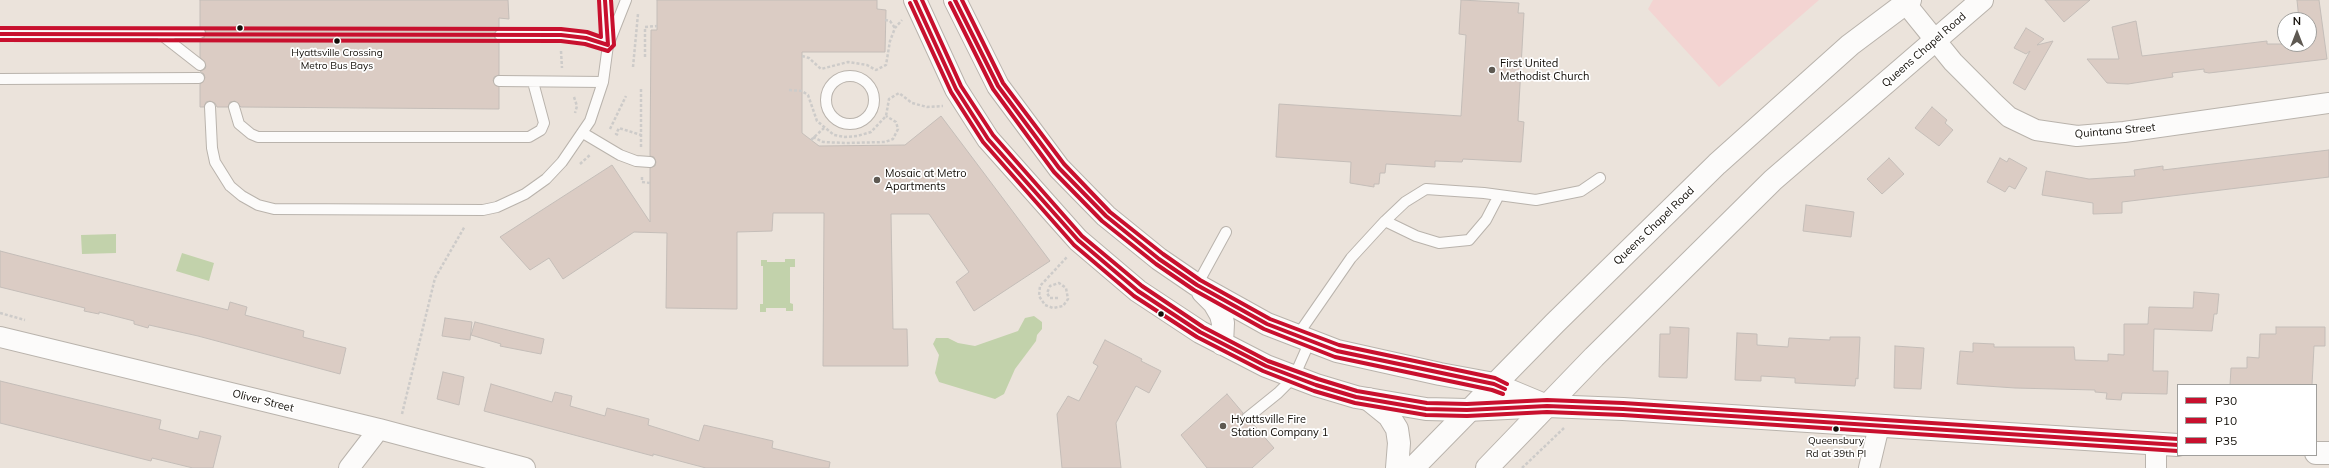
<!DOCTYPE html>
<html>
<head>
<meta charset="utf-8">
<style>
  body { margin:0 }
  #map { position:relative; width:2329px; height:468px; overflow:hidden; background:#ebe3db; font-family:Mulish,sans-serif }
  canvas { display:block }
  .legend { position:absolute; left:2177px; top:384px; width:140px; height:72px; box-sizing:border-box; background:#fff; border:1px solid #a09f9c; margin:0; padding:5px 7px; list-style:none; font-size:12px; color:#120e08 }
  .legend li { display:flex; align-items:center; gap:8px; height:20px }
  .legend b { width:20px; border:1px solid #a09f9c }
  .north { position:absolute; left:2277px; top:12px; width:40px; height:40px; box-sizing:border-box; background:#fff; border:1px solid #a09f9c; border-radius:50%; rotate:0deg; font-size:11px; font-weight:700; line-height:16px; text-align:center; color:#120e08 }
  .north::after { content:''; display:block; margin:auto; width:14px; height:18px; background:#5e5952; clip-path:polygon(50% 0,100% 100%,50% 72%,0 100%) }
</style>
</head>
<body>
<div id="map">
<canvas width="2329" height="468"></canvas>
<ul class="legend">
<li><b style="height:5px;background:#c8102e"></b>P30</li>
<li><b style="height:5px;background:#c8102e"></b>P10</li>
<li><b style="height:5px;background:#c8102e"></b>P35</li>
</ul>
<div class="north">N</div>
</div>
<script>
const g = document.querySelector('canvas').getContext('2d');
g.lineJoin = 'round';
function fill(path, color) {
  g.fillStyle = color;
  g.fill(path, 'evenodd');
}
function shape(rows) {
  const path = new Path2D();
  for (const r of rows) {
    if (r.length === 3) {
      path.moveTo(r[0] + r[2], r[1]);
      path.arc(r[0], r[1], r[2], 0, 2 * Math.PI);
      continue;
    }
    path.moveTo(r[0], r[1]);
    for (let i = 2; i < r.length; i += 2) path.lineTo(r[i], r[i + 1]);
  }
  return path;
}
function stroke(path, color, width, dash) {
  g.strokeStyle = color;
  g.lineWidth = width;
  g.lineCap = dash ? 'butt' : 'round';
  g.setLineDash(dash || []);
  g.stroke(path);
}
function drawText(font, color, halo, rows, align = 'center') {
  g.font = font + ' Mulish,sans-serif';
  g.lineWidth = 3.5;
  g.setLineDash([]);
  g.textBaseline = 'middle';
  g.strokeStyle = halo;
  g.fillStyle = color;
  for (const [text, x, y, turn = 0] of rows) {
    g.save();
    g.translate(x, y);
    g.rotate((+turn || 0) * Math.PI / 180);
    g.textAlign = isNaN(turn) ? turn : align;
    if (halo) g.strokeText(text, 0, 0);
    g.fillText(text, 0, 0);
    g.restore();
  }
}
fill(shape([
  [1653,0,1819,0,1719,87,1648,9]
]), '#f3d4d2');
fill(shape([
  [116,234,116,253,82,254,81,235],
  [182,253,214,263,209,281,176,271],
  [785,259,795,259,795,267,790,267,790,303,793,304,793,311,786,311,786,308,766,308,766,312,760,312,760,304,763,304,763,266,761,266,761,260,767,260,767,262,785,262],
  [1034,316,1042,322,1042,329,1037,335,1036,341,1015,369,1004,394,995,399,939,382,935,373,939,355,933,344,936,338,948,338,958,343,975,346,1018,331,1025,318]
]), '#c2d2ab');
const building = shape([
  [200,0,508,0,509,19,499,18,499,29,494,35,495,39,499,41,499,75,494,77,493,81,499,87,499,109,241,107,235,101,230,102,228,107,217,107,215,103,210,101,206,102,204,107,200,107,200,84,205,78,204,74,200,71,205,69,206,66,200,57,200,40,204,38,206,33,205,29,200,27,200,0],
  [657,0,877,0,877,9,886,10,885,52,802,52,802,133,819,146,905,145,941,116,1050,261,974,311,956,282,969,272,929,214,891,214,893,329,907,329,908,366,823,366,824,213,773,213,772,231,737,232,737,309,666,308,667,233,634,232,563,279,549,258,530,270,500,237,612,165,650,222,650,168,655,166,656,162,654,157,650,156,651,30,657,30,657,0],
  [1461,0,1519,3,1518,13,1524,13,1518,121,1524,122,1521,162,1463,159,1462,162,1435,161,1435,167,1386,164,1385,173,1380,173,1379,184,1374,184,1374,187,1350,183,1351,162,1276,157,1279,104,1461,116,1466,35,1459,34,1461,0],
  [2045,0,2090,0,2064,22,2045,0],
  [2297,0,2319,0,2327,59,2209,73,2204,72,2204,69,2172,73,2173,77,2128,84,2107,83,2087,59,2119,59,2112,27,2136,21,2142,56,2267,41,2267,44,2309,44,2309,20,2299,20,2297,0],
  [2026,28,2044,39,2037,45,2053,41,2025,90,2013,83,2030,51,2026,54,2014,48,2026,28],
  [1932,107,1947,120,1945,123,1953,130,1939,146,1915,128,1932,107],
  [2329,150,2329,177,2122,202,2122,213,2093,214,2093,203,2042,195,2046,171,2089,179,2135,176,2134,170,2163,166,2163,170,2329,150],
  [1889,158,1904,174,1882,194,1867,179,1889,158],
  [2000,158,2007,162,2009,158,2027,168,2015,189,2009,186,2005,192,1987,182,2000,158],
  [1806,205,1854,212,1851,237,1803,231,1806,205],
  [0,251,228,310,230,302,247,307,245,315,304,331,303,337,346,348,340,374,198,336,149,325,148,328,134,324,134,321,99,312,99,314,84,311,85,308,0,287,0,251],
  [2194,292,2219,294,2217,314,2214,314,2212,331,2154,329,2153,371,2168,371,2167,394,2122,393,2121,400,2106,399,2107,393,2095,392,2095,390,2015,388,1957,384,1960,351,1973,352,1973,343,1994,344,1994,347,2074,347,2075,360,2108,361,2108,354,2124,355,2124,324,2148,324,2149,307,2193,308,2194,292],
  [445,318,472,322,470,340,442,336,445,318],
  [475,322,544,339,541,354,500,346,501,344,471,335,475,322],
  [1670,327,1689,328,1687,378,1659,377,1660,334,1670,334,1670,327],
  [2276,327,2325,327,2325,346,2314,346,2312,385,2230,385,2231,368,2247,368,2247,357,2259,358,2260,334,2276,334,2276,327],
  [1737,333,1757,334,1757,345,1788,347,1789,338,1830,340,1830,337,1860,337,1858,379,1856,378,1855,386,1795,383,1795,378,1761,376,1761,381,1735,380,1737,333],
  [1105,340,1142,359,1141,361,1161,371,1149,393,1136,386,1116,423,1121,468,1062,468,1057,414,1068,396,1079,401,1098,366,1093,363,1105,340],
  [1895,346,1924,348,1921,389,1894,388,1895,346],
  [443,372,464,377,459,405,437,399,443,372],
  [0,381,161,420,159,429,198,439,200,431,221,436,213,468,193,468,152,458,151,461,0,423,0,381],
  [491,384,552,402,555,392,572,396,570,406,605,416,607,408,649,419,648,425,699,441,704,425,773,441,772,448,830,462,829,468,706,468,653,454,653,456,484,411,491,384],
  [1227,394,1243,413,1241,419,1242,422,1248,424,1252,423,1274,448,1252,468,1207,468,1181,435,1227,394]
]);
fill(building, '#dbccc4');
stroke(building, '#c4bdb8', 1);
const lane = shape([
  [159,33,200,65],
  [0,34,200,33],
  [500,35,561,35,586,38,608,45],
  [609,43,626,0],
  [850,100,24],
  [0,79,199,78],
  [499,81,603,82],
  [210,107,212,148,215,162,230,186,242,196,258,205,274,209,483,210,497,207,525,194,546,179,562,162,590,121,603,82,608,45,605,0],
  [234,107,239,124,251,134,258,137,529,137,541,130,544,123,533,82],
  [583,133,620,155,636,161,650,162],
  [1385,221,1416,236,1439,243,1469,240,1486,220,1499,195],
  [1197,285,1226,232],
  [1297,336,1351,258,1385,221,1405,202,1426,189,1484,193,1536,200,1581,191,1600,178],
  [1247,418,1278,393,1294,377,1310,341]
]);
const street = shape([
  [1906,4,1953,62,1994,103,2009,117,2036,130,2077,136,2124,132,2329,103],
  [0,337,379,429,525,468],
  [349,468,379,429],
  [1869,468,1879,426],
  [2156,468,2156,444]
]);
const secondary = shape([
  [915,0,956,89,988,139,1078,240,1138,291,1200,332,1266,366,1316,385,1356,397,1426,409,1467,410,1547,406,1623,409,2178,445],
  [955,0,998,86,1059,168,1106,216,1159,259,1197,285,1267,324,1337,351,1440,374,1494,384,1542,404],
  [1203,292,1214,303,1221,315,1223,323,1222,344],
  [2316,453,2329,453]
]);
const primary = shape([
  [1368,399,1389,416,1397,429,1399,443,1397,468],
  [1413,468,1555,323,1717,164,1850,45,1910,0],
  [1487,468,1594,357,1773,180,1982,0]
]);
stroke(lane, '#b9b3ac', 12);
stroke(street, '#b9b3ac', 22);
stroke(secondary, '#b9b3ac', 24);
stroke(primary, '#b9b3ac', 24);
stroke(shape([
  [885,20,890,21,895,28],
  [561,51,562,68],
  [802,56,809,58,821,69,848,62,867,65,876,70,886,65,890,41,895,28,902,20],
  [645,57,645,27,657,26],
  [633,67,638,14],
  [789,90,802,91,808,95,817,121,834,135,845,137,857,136,871,132,886,116,889,99,899,93,912,103,927,107,943,106],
  [574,97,577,106,575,113],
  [610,129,626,96],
  [618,135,616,134,619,128,641,135],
  [813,137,823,142,846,143,885,142,893,139,898,129,896,122,886,116],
  [811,140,824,128],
  [641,147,641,87],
  [580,164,591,154],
  [642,177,642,182,650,183],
  [1058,298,1050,298,1047,293,1050,286,1059,283,1066,288,1068,299,1063,306,1053,308,1045,305,1039,296,1040,286,1067,257],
  [0,313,25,320],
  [402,414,435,278,465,226],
  [1522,468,1564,428]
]), '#cdcbc9', 2.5, [3, 2]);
stroke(lane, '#fcfbfa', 10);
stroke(street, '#fcfbfa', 20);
stroke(secondary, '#fcfbfa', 22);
stroke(primary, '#fcfbfa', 22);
stroke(shape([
  [915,0,956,89,988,139,1078,240,1138,291,1200,332,1266,366,1316,385,1356,397,1426,409,1467,410,1547,406,1623,409,2178,445],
  [955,0,998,86,1059,168,1106,216,1159,259,1197,285,1267,324,1337,351,1494,384,1505,389],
  [0,34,561,35,586,38,608,45,605,0]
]), '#c8102e', 4);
stroke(shape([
  [910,3,951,92,983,142,1074,245,1134,296,1197,337,1263,371,1314,391,1355,403,1426,415,1467,416,1547,412,1623,415,2178,451],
  [950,3,993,89,1054,172,1102,221,1156,264,1194,290,1264,329,1335,357,1492,390,1503,394],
  [0,40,561,41,585,44,608,51,614,45,611,0]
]), '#c8102e', 4);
stroke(shape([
  [922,0,961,86,993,135,1082,236,1142,286,1203,327,1268,361,1318,379,1357,391,1427,403,1467,404,1547,400,1623,403,2178,439],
  [962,0,1003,83,1064,164,1110,212,1163,254,1200,280,1270,319,1339,345,1495,378,1507,384],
  [0,28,561,29,587,32,601,37,599,0]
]), '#c8102e', 4);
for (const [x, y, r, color] of [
  [240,28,3.5,"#120e08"],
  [337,41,3.5,"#120e08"],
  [1492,70,4,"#5e5952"],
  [877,180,4,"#5e5952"],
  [1161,314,3.5,"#120e08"],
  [1223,426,4,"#5e5952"],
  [1836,429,3.5,"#120e08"]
]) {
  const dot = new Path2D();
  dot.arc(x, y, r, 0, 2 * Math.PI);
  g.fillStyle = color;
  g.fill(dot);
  stroke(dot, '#fff', 1.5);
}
drawText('10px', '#120e08', '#fff', [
  ["Hyattsville Crossing",337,53],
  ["Metro Bus Bays",337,66],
  ["Queensbury",1836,441],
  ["Rd at 39th Pl",1836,454]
]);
drawText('11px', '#120e08', '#fff', [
  ["Queens Chapel Road",1924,50,-41],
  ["Quintana Street",2115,131,-5],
  ["Queens Chapel Road",1654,226,-44],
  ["Oliver Street",263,401,14]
]);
drawText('11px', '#120e08', '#fff', [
  ["First United",1500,64],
  ["Methodist Church",1500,77],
  ["Mosaic at Metro",885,174],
  ["Apartments",885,187],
  ["Hyattsville Fire",1231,420],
  ["Station Company 1",1231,433]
], 'left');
</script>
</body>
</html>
